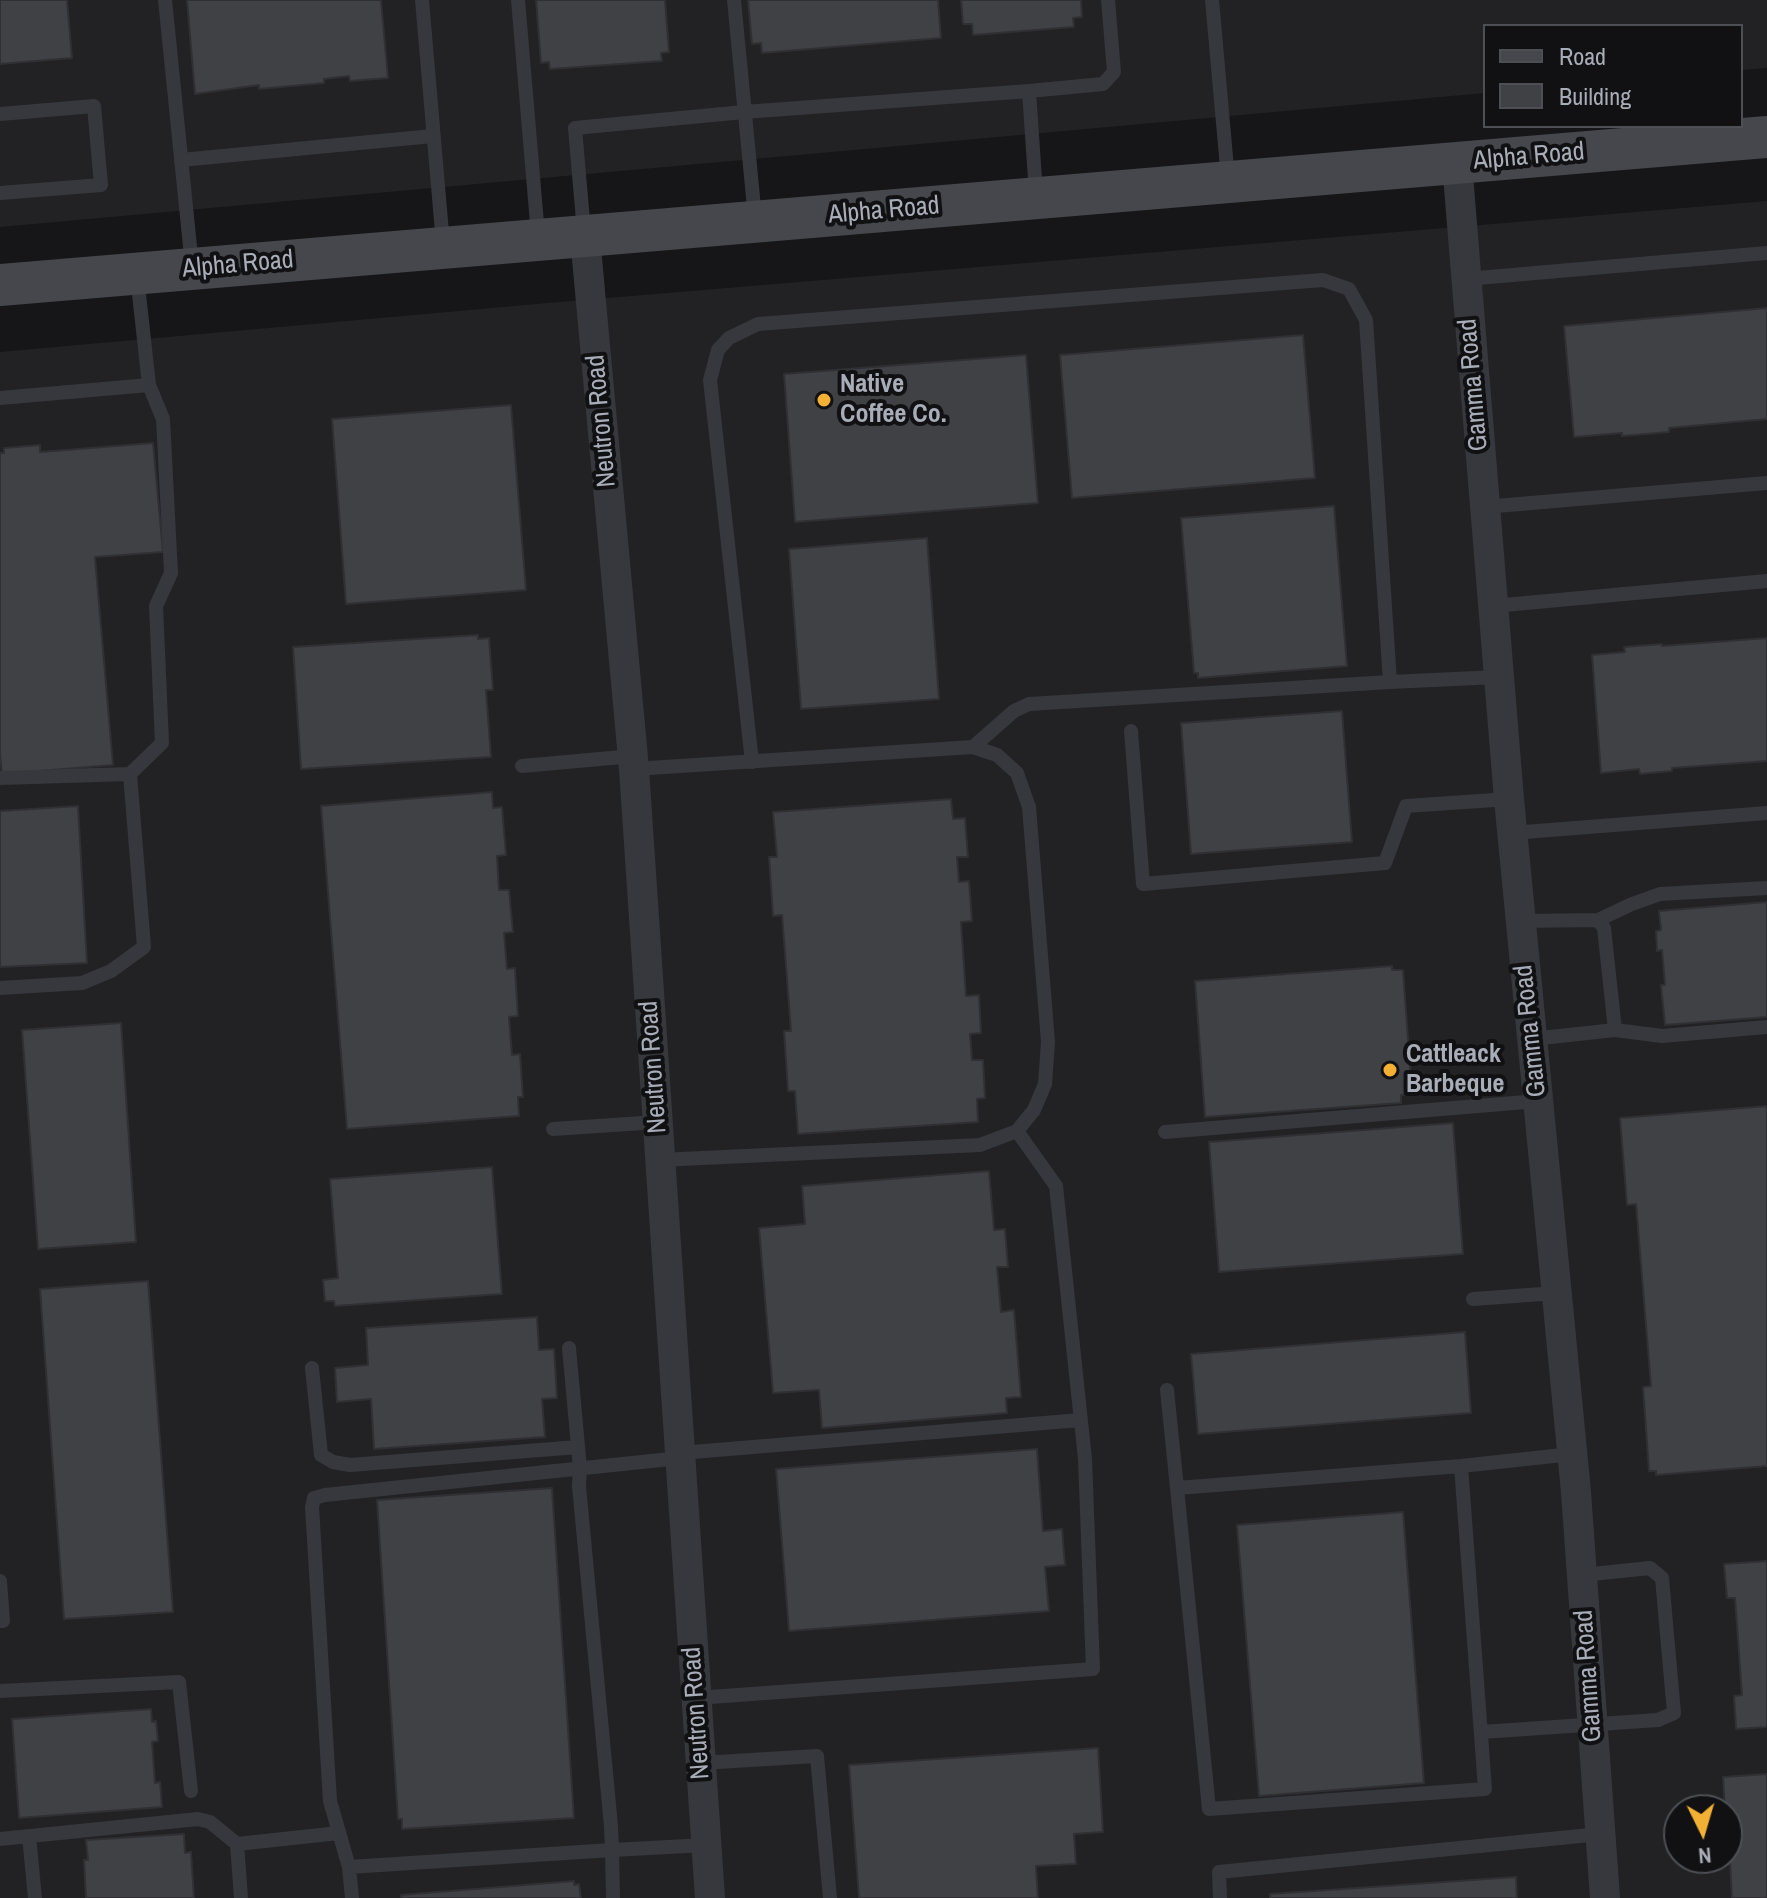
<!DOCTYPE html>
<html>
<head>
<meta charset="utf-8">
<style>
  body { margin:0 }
  #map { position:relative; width:1767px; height:1898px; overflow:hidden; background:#161618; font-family:"Archivo Narrow",sans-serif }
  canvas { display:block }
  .legend { position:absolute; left:1483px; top:24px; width:260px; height:104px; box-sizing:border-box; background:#111113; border:2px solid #4d4f55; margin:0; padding:10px 14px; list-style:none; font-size:24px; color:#a8adb8 }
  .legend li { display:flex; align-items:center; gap:16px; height:40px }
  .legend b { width:40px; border:2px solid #4d4f55 }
  .north { position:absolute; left:1663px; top:1794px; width:80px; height:80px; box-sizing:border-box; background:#111113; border:2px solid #4d4f55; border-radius:50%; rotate:175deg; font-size:22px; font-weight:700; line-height:32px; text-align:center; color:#a8adb8 }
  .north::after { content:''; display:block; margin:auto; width:28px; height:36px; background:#f2b134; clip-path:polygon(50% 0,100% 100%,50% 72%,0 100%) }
</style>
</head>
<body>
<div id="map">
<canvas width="1767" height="1898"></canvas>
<ul class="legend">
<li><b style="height:10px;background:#45474d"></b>Road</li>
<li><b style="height:22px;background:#404145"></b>Building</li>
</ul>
<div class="north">N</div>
</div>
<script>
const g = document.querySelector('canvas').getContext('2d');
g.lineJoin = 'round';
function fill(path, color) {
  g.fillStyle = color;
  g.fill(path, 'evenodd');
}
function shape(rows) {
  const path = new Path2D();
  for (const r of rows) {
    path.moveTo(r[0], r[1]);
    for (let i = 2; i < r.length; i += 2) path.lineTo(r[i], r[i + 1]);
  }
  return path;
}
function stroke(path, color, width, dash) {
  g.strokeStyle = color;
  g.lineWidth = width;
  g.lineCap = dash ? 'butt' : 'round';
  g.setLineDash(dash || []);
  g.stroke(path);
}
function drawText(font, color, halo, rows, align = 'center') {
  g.font = font + ' "Archivo Narrow",sans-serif';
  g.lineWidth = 8;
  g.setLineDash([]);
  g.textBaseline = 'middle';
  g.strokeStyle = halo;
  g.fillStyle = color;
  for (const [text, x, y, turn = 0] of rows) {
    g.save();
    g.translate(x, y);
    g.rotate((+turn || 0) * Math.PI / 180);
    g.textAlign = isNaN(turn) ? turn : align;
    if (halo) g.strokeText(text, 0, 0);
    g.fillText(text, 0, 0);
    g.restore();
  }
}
fill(shape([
  [0,0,1767,0,1767,68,1741,70,1741,26,1485,26,1485,93,0,227],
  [1767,201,1767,1898,0,1898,0,352,548,303],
  [1679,1810,1727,1810,1727,1858,1679,1858]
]), '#222225');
const building = shape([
  [0,0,67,0,72,58,0,64,0,0],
  [187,0,381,0,388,78,350,81,349,76,324,79,324,83,259,89,259,85,195,94,187,0],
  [536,0,665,0,669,52,661,53,662,61,550,69,549,62,541,63,536,0],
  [748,0,938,0,941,38,762,53,761,43,752,44,748,0],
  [961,0,1081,0,1082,17,1073,18,1074,27,973,35,972,24,963,24,961,0],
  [1767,308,1767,419,1669,428,1669,432,1622,436,1622,433,1574,437,1564,326,1767,308],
  [1303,335,1315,478,1072,498,1060,355,1303,335],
  [1026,355,1038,503,795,522,784,374,1026,355],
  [511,405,526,590,346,604,332,419,511,405],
  [153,443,163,552,95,557,113,765,2,774,0,755,0,453,4,453,4,448,40,445,40,452,153,443],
  [1334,506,1347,666,1198,678,1198,673,1194,673,1181,518,1334,506],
  [927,538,939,699,801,709,789,549,927,538],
  [478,635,478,639,489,638,493,690,486,690,491,757,301,769,293,647,478,635],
  [1767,638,1767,761,1672,768,1672,771,1640,774,1639,769,1601,773,1592,655,1625,652,1624,647,1662,644,1662,646,1767,638],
  [1342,711,1352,842,1191,854,1181,723,1342,711],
  [492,792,493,808,502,807,506,855,497,856,499,890,509,890,513,932,504,933,507,969,515,968,518,1016,509,1017,512,1055,520,1054,523,1097,518,1097,519,1116,347,1129,321,806,492,792],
  [951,799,953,819,965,818,968,857,957,857,959,882,969,881,972,921,961,922,966,996,979,995,981,1033,970,1034,972,1060,983,1060,985,1098,977,1099,978,1122,798,1134,795,1091,788,1091,784,1031,791,1031,782,915,773,916,769,857,777,857,773,812,951,799],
  [78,806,87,963,0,967,0,811,78,806],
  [1767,902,1767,1017,1665,1025,1661,985,1665,985,1662,950,1657,951,1656,931,1661,930,1659,911,1767,902],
  [1392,966,1392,970,1403,970,1412,1094,1401,1095,1401,1103,1205,1117,1195,981,1392,966],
  [121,1023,136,1242,38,1249,22,1030,121,1023],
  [1767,1106,1767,1466,1656,1475,1656,1471,1649,1471,1643,1387,1651,1386,1636,1204,1627,1205,1620,1118,1767,1106],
  [1453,1123,1463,1254,1219,1272,1209,1142,1453,1123],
  [492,1167,502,1294,335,1306,334,1301,325,1301,323,1280,338,1278,330,1179,492,1167],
  [989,1171,994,1230,1005,1229,1008,1267,997,1267,1001,1312,1014,1310,1021,1397,1006,1398,1007,1413,822,1428,819,1390,773,1393,759,1228,805,1224,802,1186,989,1171],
  [148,1281,173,1612,64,1619,40,1289,148,1281],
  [537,1317,539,1350,554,1349,557,1398,542,1399,545,1437,374,1449,371,1399,337,1402,335,1368,368,1365,366,1328,537,1317],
  [1465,1332,1471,1413,1198,1434,1191,1354,1465,1332],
  [1037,1449,1043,1531,1062,1529,1065,1565,1045,1567,1049,1611,789,1631,776,1469,1037,1449],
  [552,1488,574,1818,402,1829,402,1819,398,1819,377,1500,552,1488],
  [1403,1512,1424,1783,1259,1796,1237,1525,1403,1512],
  [1767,1561,1767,1727,1736,1729,1734,1696,1742,1695,1735,1598,1727,1598,1724,1564,1767,1561],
  [151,1709,152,1722,156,1721,158,1741,152,1742,155,1783,160,1782,162,1807,19,1818,12,1719,151,1709],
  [1098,1748,1103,1832,1074,1834,1076,1864,1036,1866,1038,1898,859,1898,849,1765,1098,1748],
  [1767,1774,1767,1898,1732,1898,1727,1810,1725,1810,1723,1777,1767,1774],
  [184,1834,185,1853,191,1852,194,1898,86,1898,84,1860,88,1860,86,1840,184,1834],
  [1516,1877,1517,1898,1270,1898,1270,1894,1516,1877],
  [574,1881,574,1885,579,1884,581,1898,401,1898,401,1895,574,1881]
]);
fill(building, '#404145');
stroke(building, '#303034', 2);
stroke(shape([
  [165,0,192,266],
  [422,0,443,244],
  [518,0,538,235],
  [734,0,755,218],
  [1212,0,1228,179],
  [1029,91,1103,84,1114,72,1108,0],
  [0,114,94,106,101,185,0,193],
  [181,160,433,136],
  [584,232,575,128,744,112,1029,91,1036,194],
  [1466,279,1767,253],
  [0,398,149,385,137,276],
  [1484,507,1767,483],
  [1493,606,1767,581],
  [1131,731,1143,884,1385,863,1406,806,1509,799],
  [973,747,1014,711,1029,704,1390,682],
  [752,762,710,380,718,350,729,338,758,324,1323,280,1349,289,1366,320,1390,682,1498,677],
  [522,766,633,756],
  [634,769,973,747,997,755,1017,773,1029,807,1048,1042,1045,1084,1034,1110,1017,1131,980,1145,660,1160],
  [130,774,162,743,156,606,171,573,163,419,149,385],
  [0,778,130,774,144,947,111,971,82,983,0,988],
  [1512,833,1767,813],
  [1598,920,1632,904,1660,894,1767,888],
  [1520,921,1598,920,1604,928,1615,1030,1532,1039],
  [1615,1030,1662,1036,1767,1027],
  [553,1129,658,1122],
  [1165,1132,1538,1101],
  [1473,1299,1556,1293],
  [569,1348,580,1468,579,1486,611,1826,612,1850,706,1845],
  [312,1368,321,1455,333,1462,350,1465,578,1447],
  [1167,1390,1177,1488,1461,1466,1572,1454],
  [680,1453,1081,1420],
  [1177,1488,1209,1809,1485,1789,1461,1466],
  [0,1581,3,1621,0,1621],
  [0,1691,179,1682,191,1791],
  [697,1698,1093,1669,1085,1459,1056,1186,1017,1131],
  [1482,1732,1658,1720,1674,1713,1662,1578,1650,1568,1582,1575],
  [701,1763,817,1756,830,1898],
  [29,1836,35,1898],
  [0,1839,198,1819,210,1822,237,1844,241,1898],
  [237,1844,339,1833],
  [349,1867,330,1801,312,1507,314,1498,325,1495,680,1458],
  [352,1898,349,1867,612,1850,613,1898],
  [1220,1898,1219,1872,1600,1834]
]), '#37383d', 14);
stroke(shape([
  [1457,163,1509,799,1576,1492,1605,1898],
  [585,237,634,769,710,1898]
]), '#37383d', 30);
stroke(shape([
  [0,285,1767,137]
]), '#45474d', 42);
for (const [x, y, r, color] of [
  [824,400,8,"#f2b134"],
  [1390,1070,8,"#f2b134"]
]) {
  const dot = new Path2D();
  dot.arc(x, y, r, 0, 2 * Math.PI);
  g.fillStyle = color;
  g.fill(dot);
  stroke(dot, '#111113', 3);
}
drawText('26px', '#a8adb8', '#111113', [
  ["Alpha Road",1529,157,-5],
  ["Alpha Road",884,211,-5],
  ["Alpha Road",238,265,-5],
  ["Gamma Road",1474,385,-95],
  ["Neutron Road",602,421,-95],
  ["Gamma Road",1531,1031,-96],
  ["Neutron Road",654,1067,-94],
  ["Gamma Road",1589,1676,-94],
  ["Neutron Road",697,1713,-94]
]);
drawText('bold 26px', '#a8adb8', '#111113', [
  ["Native",840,385],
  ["Coffee Co.",840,415],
  ["Cattleack",1406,1055],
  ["Barbeque",1406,1085]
], 'left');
</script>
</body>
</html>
